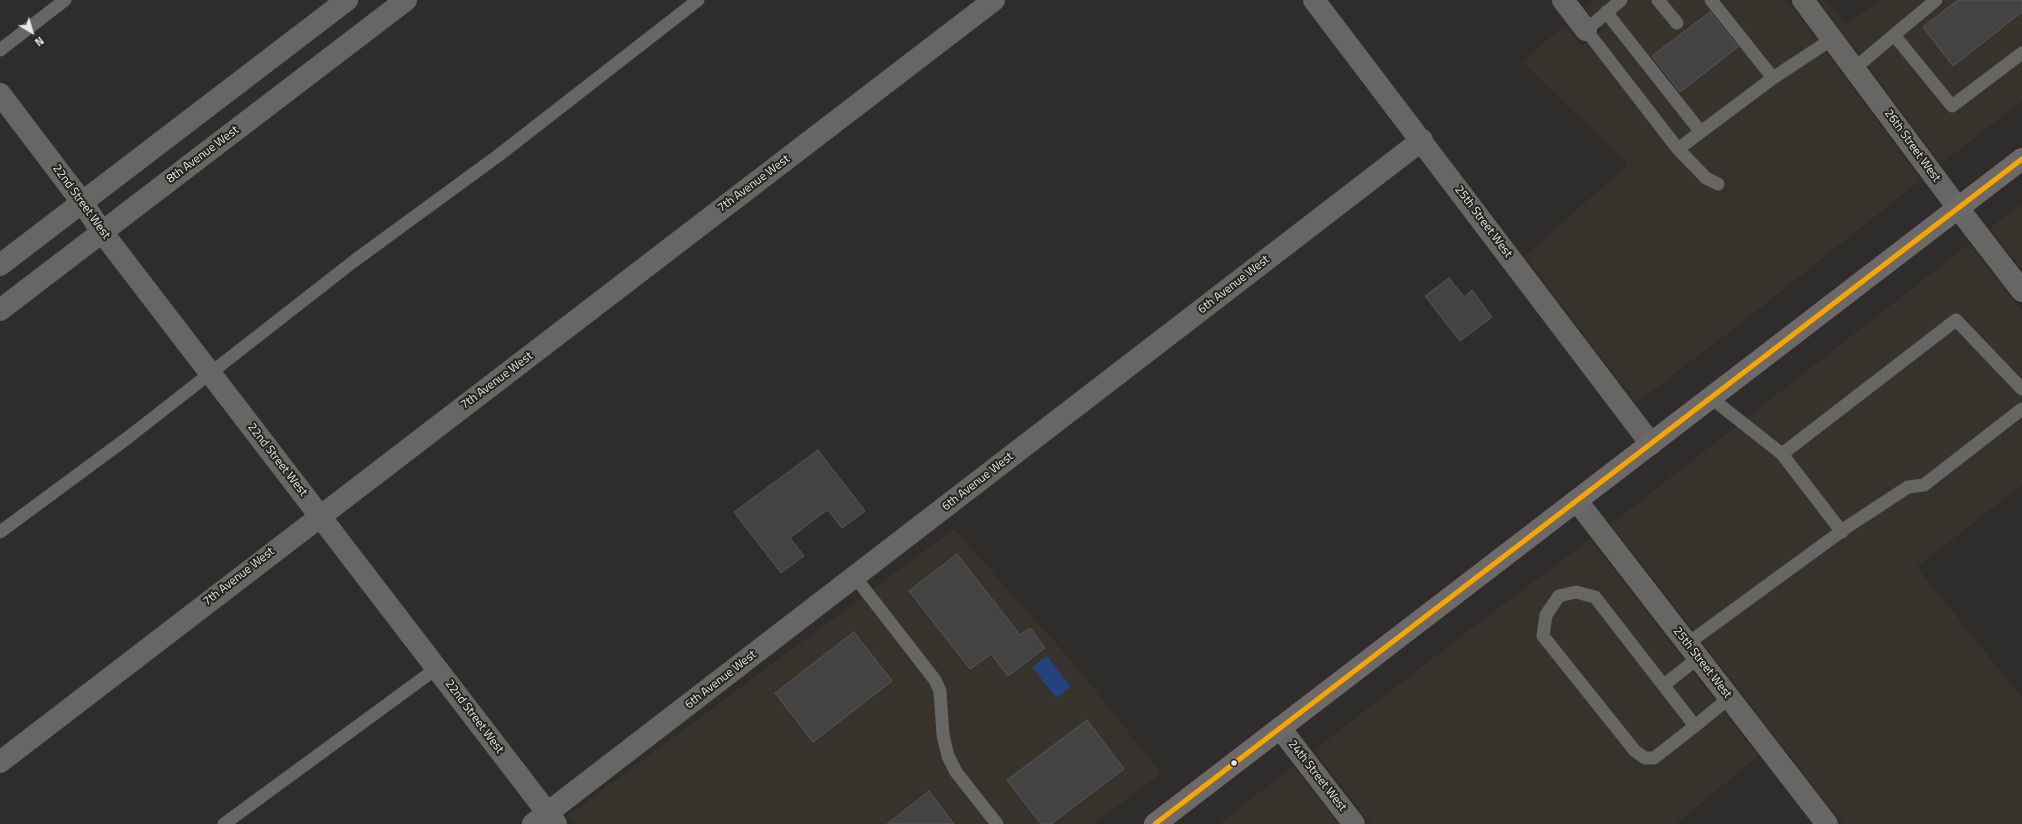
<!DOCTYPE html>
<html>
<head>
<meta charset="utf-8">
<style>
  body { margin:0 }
  #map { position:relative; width:2022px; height:824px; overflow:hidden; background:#2e2d2c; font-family:"Titillium Web",sans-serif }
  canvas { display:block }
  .north { position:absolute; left:12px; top:12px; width:40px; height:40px; -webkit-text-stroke:3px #252421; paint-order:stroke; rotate:142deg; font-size:11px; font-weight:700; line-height:16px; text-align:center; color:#eae9e7 }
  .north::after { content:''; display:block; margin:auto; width:14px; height:18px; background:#eae9e7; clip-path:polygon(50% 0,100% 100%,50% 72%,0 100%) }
</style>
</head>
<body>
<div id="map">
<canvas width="2022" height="824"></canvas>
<div class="north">N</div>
</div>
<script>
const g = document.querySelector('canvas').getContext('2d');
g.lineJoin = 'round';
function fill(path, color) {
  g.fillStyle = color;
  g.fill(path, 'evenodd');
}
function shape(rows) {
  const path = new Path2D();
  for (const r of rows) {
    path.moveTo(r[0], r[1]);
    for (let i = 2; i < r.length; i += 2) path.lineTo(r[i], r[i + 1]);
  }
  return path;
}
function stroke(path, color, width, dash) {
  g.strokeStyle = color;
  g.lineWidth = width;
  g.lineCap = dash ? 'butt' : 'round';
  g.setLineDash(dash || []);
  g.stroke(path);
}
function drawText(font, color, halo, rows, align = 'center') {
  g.font = font + ' "Titillium Web",sans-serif';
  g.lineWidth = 4;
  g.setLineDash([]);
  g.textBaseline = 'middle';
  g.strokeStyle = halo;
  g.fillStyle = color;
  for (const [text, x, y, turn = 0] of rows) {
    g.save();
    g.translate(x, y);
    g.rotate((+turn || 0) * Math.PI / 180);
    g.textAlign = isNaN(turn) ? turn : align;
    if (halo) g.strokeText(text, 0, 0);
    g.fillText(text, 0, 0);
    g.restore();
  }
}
fill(shape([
  [1594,0,1787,0,1921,180,1745,320,1636,403,1525,256,1628,164,1522,62,1565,25,1582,46,1602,30,1585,8],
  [1819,0,1825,0,1847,24,1880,0,2022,0,2022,101,1941,164],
  [2022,203,2022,270,1990,228],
  [1969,244,2022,312,2022,485,1917,567,2022,698,2022,824,1843,824,1611,524],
  [954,529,1070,659,1161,773,1094,824,573,824,567,816],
  [1590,539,1758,756,1676,824,1371,824,1314,750,1455,641],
  [1293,766,1338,824,1220,824,1223,821]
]), '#37322b');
fill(shape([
  [1047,656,1071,687,1056,698,1032,667]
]), '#24437c');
const building = shape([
  [1958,0,2022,0,2022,12,1953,66,1923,27,1958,0],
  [1710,12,1738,47,1680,92,1652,56,1710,12],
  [1449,278,1464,297,1472,290,1492,317,1460,341,1425,296,1449,278],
  [818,450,865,511,842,528,828,510,820,515,790,538,804,556,781,573,734,512,818,450],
  [957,554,1020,635,1030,628,1045,648,1008,676,991,654,970,669,909,591,957,554],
  [854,632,892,681,813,742,775,693,854,632],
  [1087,720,1124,769,1051,824,1041,824,1007,780,1087,720],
  [929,791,954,824,887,824,929,791]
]);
fill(building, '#444343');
stroke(building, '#585758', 1);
stroke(shape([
  [1621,0,1586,30,1678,149,1706,178,1718,184],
  [1658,0,1677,23],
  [1711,0,1773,78],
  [1606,12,1700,131],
  [1894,35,1936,0],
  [0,50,65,0],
  [1855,68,1894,35,1952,106,2022,53],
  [1678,149,1773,78,1832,39],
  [1711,398,1782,454,1842,532],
  [1782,454,1956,320,2022,389],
  [0,532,126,439,354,261,499,155,698,0],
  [855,577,935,680,940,691,943,735,948,756,956,772,997,824],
  [1687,644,1850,525,1908,487,1924,485,2022,409],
  [1664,685,1698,658],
  [1695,726,1654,758,1645,758,1635,751,1543,636,1546,615,1559,596,1576,592,1595,597,1695,726,1729,698],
  [224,824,437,668]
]), '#666665', 13);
stroke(shape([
  [1314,0,1651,444],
  [1563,0,1586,30],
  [0,94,82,202,102,232,556,824],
  [1958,208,2022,291],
  [0,265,347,0],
  [0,310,406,0],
  [1577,501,1827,824],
  [1280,728,1354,824],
  [0,762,994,0],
  [533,824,1422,140]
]), '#666665', 22);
stroke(shape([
  [1803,0,1958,208]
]), '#666665', 22);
stroke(shape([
  [1155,824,2022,159]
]), '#6d6968', 22);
stroke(shape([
  [1155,824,2022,159]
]), '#f7a600', 5);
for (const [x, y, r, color] of [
  [1234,763,3.5,"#eae9e7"]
]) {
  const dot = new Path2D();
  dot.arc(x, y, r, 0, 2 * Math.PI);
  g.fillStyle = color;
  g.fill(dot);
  stroke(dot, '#252421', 1.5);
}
drawText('12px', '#eae9e7', '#252421', [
  ["26th Street West",1912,146,54],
  ["8th Avenue West",203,155,-37],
  ["7th Avenue West",754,184,-37],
  ["22nd Street West",81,202,54],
  ["25th Street West",1483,222,53],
  ["6th Avenue West",1234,285,-38],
  ["7th Avenue West",497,381,-37],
  ["22nd Street West",277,460,52],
  ["6th Avenue West",978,482,-38],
  ["7th Avenue West",239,577,-38],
  ["25th Street West",1702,663,52],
  ["6th Avenue West",721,680,-38],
  ["22nd Street West",474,717,53],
  ["24th Street West",1317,776,52]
]);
</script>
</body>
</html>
